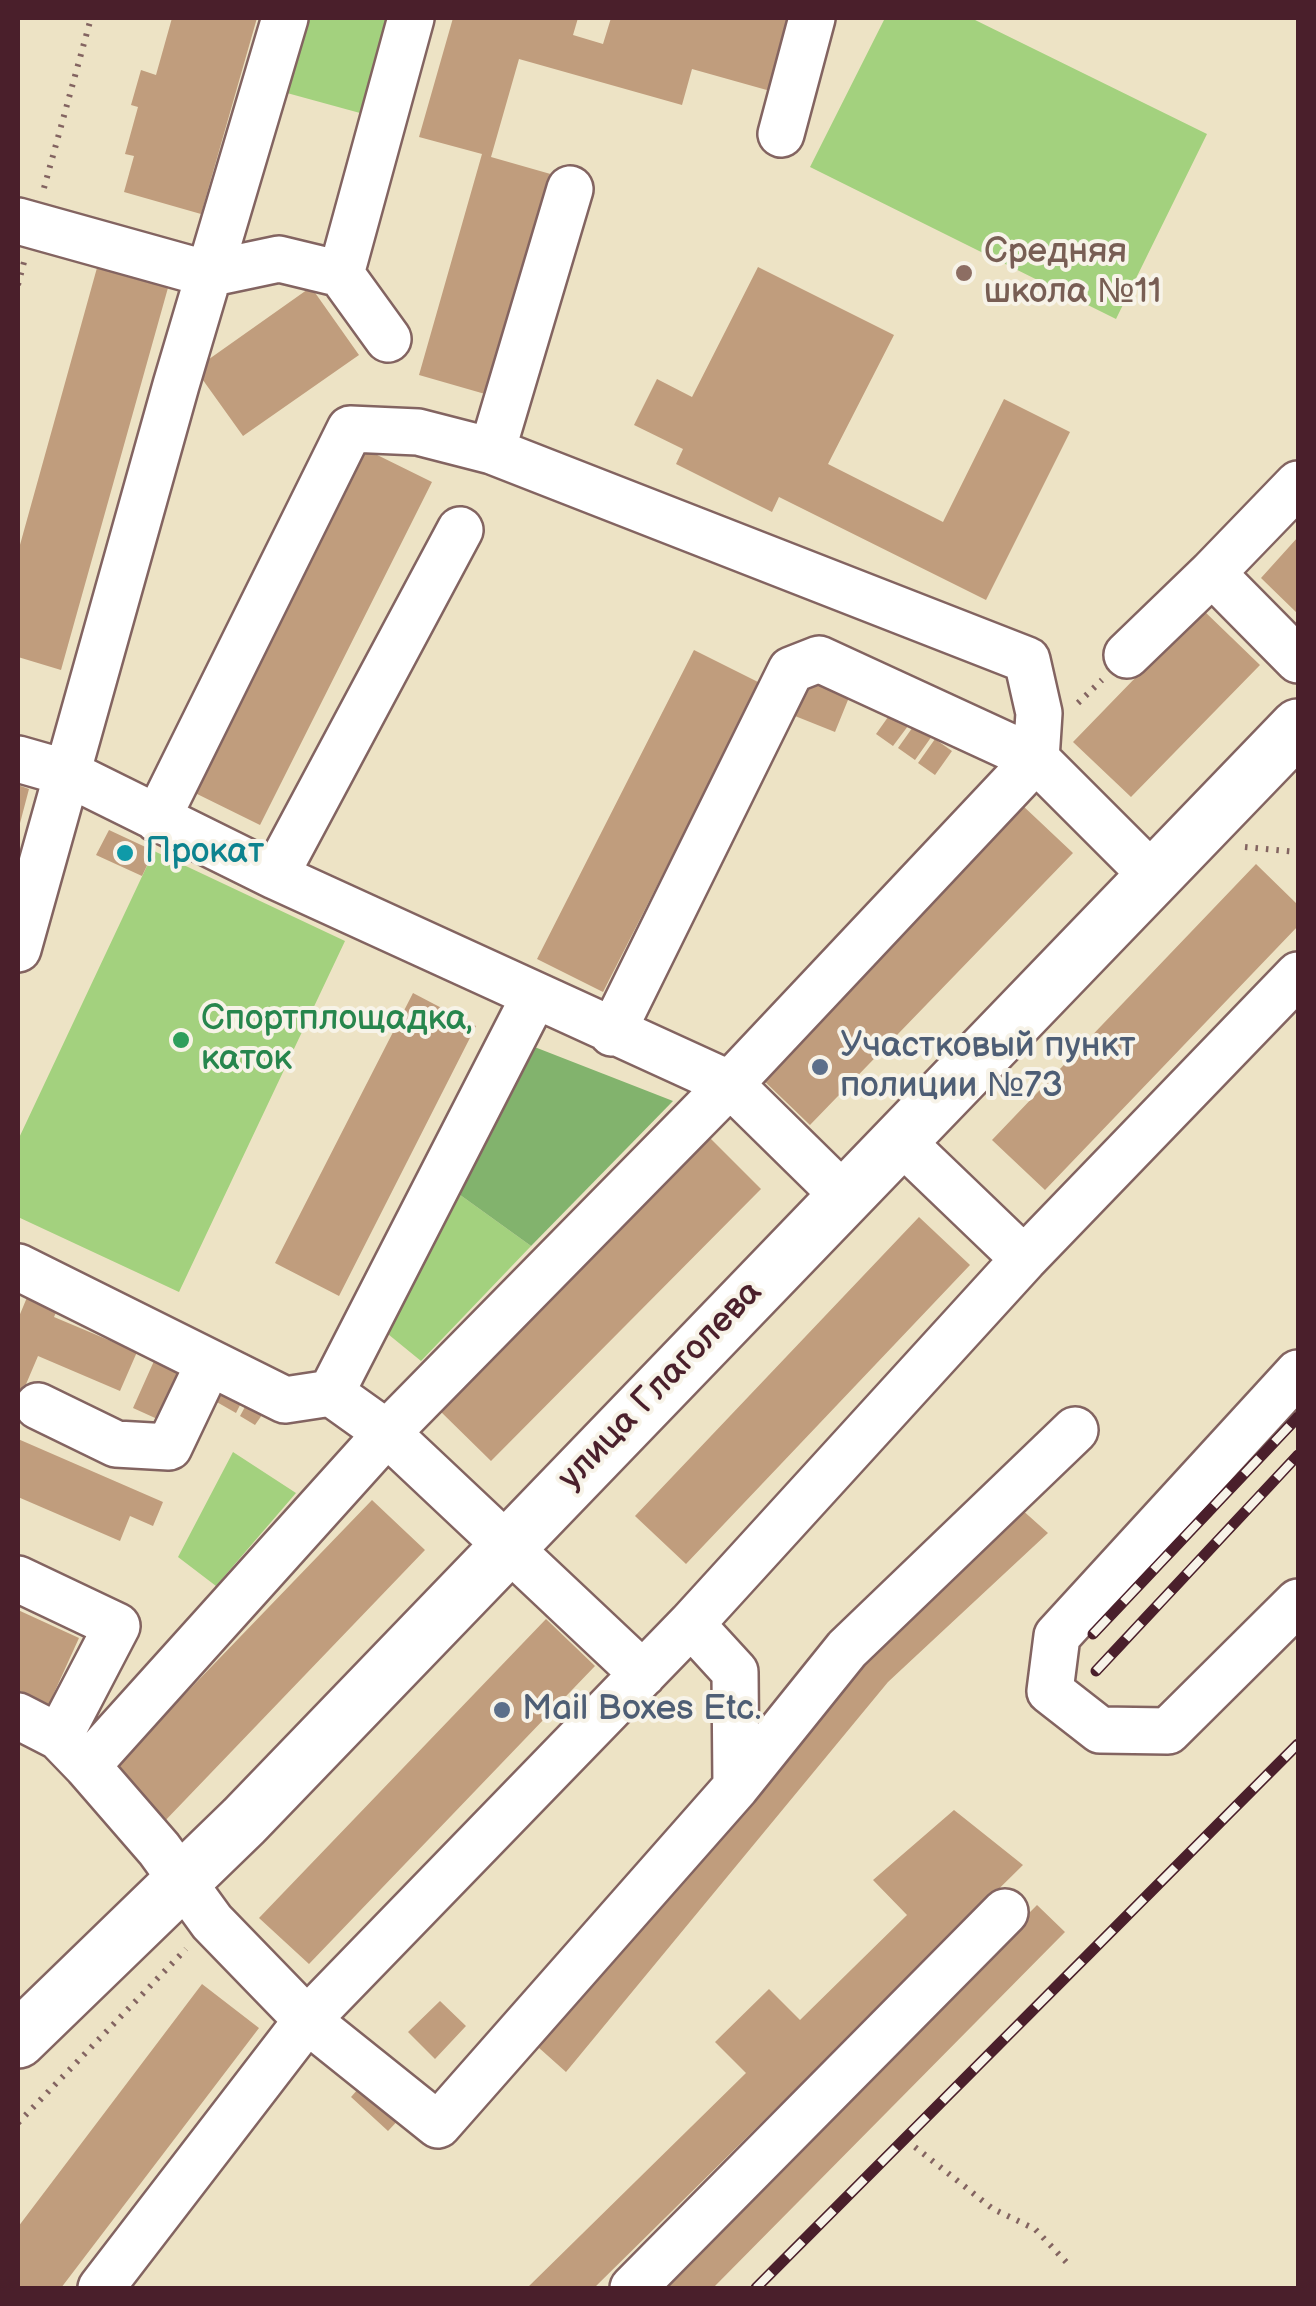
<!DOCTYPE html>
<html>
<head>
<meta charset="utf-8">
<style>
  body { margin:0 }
  #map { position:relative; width:1316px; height:2306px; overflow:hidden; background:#ede3c5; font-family:"Balsamiq Sans",sans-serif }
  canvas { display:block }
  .frame { position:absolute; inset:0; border:20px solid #4a1f2b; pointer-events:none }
</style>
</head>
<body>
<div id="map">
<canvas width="1316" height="2306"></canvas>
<div class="frame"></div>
</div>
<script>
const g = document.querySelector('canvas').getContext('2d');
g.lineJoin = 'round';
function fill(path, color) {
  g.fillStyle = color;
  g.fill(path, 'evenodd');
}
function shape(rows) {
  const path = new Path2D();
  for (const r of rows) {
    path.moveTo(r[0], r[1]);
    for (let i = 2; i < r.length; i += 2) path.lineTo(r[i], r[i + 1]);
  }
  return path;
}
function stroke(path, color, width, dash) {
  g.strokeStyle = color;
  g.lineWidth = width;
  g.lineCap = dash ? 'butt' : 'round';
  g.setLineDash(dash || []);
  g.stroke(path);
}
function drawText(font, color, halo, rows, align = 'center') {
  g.font = font + ' "Balsamiq Sans",sans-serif';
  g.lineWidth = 8;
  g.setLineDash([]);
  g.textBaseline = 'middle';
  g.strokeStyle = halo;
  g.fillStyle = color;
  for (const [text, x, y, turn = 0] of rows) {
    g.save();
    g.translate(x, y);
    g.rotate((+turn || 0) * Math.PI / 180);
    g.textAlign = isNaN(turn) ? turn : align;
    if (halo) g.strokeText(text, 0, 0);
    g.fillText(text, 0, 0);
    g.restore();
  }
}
fill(shape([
  [307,18,386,18,360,113,287,93],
  [885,18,971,18,1207,134,1116,319,810,167],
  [154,851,345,941,179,1292,18,1217,18,1140],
  [456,1192,531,1246,421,1361,383,1330],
  [233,1452,296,1493,216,1586,178,1557]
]), '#a3d17e');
fill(shape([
  [532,1046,673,1101,531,1246,456,1192]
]), '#82b36d');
fill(shape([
  [172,18,257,18,201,214,124,192,134,156,125,154,138,107,131,105,141,70,156,75],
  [453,18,578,18,573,35,603,44,611,18,803,18,781,94,692,69,682,105,519,59,491,157,554,175,492,396,419,375,482,154,419,137],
  [100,257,171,277,61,670,18,657,18,552],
  [758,267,894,335,828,464,943,522,1004,399,1070,432,986,600,779,497,772,512,676,464,683,449,634,425,657,379,692,397],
  [311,287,359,355,243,436,195,369],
  [363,448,432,482,260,825,191,791],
  [1298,537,1298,614,1261,578],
  [1202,609,1260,665,1131,797,1073,742],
  [694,650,760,683,603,992,537,959],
  [812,674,852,690,835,732,795,716],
  [893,710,911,722,893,746,876,734],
  [915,724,932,736,915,760,898,748],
  [935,739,952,751,935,775,918,763],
  [18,785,29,789,19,827,18,826],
  [1021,804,1073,853,810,1125,759,1076],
  [109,830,154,851,142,876,96,855],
  [1256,864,1298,905,1298,926,1045,1190,992,1140],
  [413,993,476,1026,339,1296,275,1263],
  [708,1136,761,1189,491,1461,438,1409],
  [919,1217,970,1265,686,1564,635,1516],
  [28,1295,58,1308,54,1317,137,1352,120,1391,38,1356,18,1403,18,1319],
  [154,1361,185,1375,164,1422,133,1408],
  [222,1390,242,1401,236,1413,215,1401],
  [246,1405,262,1415,255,1425,240,1416],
  [18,1439,163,1502,153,1526,130,1516,120,1541,18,1497],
  [372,1500,425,1550,161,1825,108,1774],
  [1020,1508,1048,1533,888,1682,566,2072,538,2047,754,1798,862,1656],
  [18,1610,79,1638,49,1704,18,1690],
  [546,1619,595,1666,309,1964,259,1918],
  [954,1810,1023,1865,594,2288,527,2288,746,2073,715,2042,769,1989,800,2020,907,1915,873,1880],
  [1037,1905,1065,1932,713,2288,659,2288],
  [202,1984,259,2028,61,2288,18,2288,18,2227],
  [440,2001,466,2026,435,2059,408,2032],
  [366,2080,404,2114,388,2131,351,2097]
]), '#c09d7d');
const minor = shape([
  [781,134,812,18],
  [18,221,208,274,279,259,341,274,388,339],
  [341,274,411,18],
  [1212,573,1298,484],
  [1127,655,1212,573,1298,660],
  [18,759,67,773,275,876,730,1084,1036,759,1039,713,1027,660,492,451],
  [157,819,350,429,418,432,492,451,570,189],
  [275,876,460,530],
  [18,949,176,385,285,18],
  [534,997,331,1393,387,1433,643,1674],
  [612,1033,791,670,819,659,1036,759,1153,876],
  [899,1139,1024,1259],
  [18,1267,285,1400,331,1393],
  [1298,1373,1057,1636,1050,1691,1100,1730,1168,1731,1298,1602],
  [38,1406,116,1444,169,1447,208,1365],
  [18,1579,117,1626,59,1737],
  [18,1716,59,1737,87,1766,159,1849,212,1922,307,2020,438,2125,736,1787,735,1672,691,1624],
  [87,1766,387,1433,730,1084,845,1197],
  [736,1787,847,1649,1075,1430],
  [101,2288,307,2020,691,1624,1024,1259,1298,975],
  [633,2288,1005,1912]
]);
const major = shape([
  [18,2040,244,1821,1298,727]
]);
stroke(minor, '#836461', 50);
stroke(major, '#836461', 60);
stroke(shape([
  [44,188,91,18],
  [18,285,24,262],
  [1078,703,1102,680],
  [1245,847,1298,852],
  [18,2123,186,1949],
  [915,2147,993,2209,1035,2229,1069,2265]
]), '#836461', 6, [2.5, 8]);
stroke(minor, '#fff', 45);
stroke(major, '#fff', 55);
const rail = shape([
  [1093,1634,1298,1417],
  [1096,1671,1298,1455],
  [756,2288,1298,1744]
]);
stroke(rail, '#4a1f2b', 11);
stroke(rail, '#f7f3e8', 8, [22]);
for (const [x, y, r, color] of [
  [964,273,10,"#8d6e63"],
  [125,853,10,"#0f9aa8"],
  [181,1040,10,"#2e9e5b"],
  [820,1067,10,"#5c6f8a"],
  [502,1710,10,"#5c6f8a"]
]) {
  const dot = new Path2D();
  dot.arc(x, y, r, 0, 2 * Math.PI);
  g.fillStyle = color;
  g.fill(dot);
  stroke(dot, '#f7f3e8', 4);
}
drawText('35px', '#785e54', '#f7f3e8', [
  ["Средняя",984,253],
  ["школа №11",984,293]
], 'left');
drawText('35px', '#0d838f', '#f7f3e8', [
  ["Прокат",145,853]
], 'left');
drawText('35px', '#27864d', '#f7f3e8', [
  ["Спортплощадка,",201,1020],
  ["каток",201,1060]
], 'left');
drawText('35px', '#4e5e75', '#f7f3e8', [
  ["Участковый пункт",840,1047],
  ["полиции №73",840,1087],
  ["Mail Boxes Etc.",522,1710]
], 'left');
drawText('35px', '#4a1f2b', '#f7f3e8', [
  ["улица Глаголева",661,1386,-46]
]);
</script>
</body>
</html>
